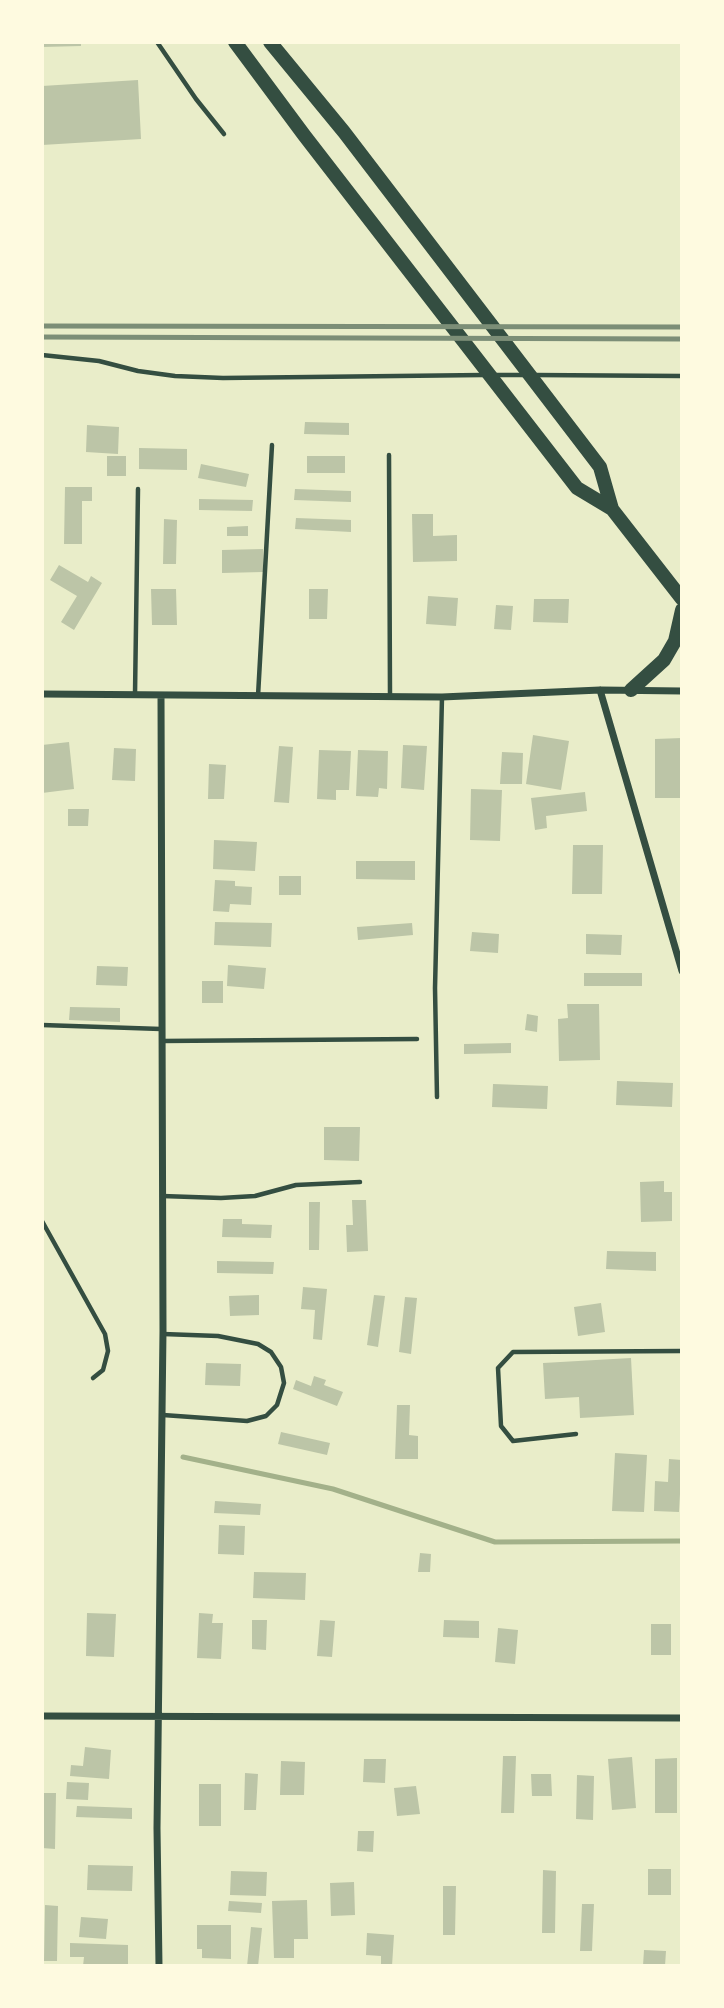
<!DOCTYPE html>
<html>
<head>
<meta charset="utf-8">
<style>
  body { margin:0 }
  #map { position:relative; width:724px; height:2008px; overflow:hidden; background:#e9edc9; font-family:"Archivo Narrow",sans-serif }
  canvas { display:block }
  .frame { position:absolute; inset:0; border:44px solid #fefae0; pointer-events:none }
</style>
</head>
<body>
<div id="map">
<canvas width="724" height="2008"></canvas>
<div class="frame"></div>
</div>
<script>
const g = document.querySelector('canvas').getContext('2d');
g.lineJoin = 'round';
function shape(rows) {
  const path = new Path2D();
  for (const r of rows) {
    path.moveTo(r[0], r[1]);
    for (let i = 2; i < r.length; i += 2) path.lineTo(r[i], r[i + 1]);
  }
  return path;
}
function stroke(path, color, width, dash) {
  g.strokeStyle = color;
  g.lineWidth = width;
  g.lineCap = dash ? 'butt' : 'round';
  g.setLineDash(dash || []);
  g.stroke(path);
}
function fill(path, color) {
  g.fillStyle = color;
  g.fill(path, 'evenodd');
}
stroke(shape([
  [183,1457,333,1489,495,1542,682,1541]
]), '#a3b18a', 5);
fill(shape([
  [42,42,81,42,81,46,42,47],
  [138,80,141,139,42,145,42,86],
  [305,422,349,423,349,435,304,434],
  [87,425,119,427,118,454,86,452],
  [139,448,187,449,187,470,139,469],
  [107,456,126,456,126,476,107,476],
  [307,456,345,456,345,473,307,473],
  [201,464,249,474,246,487,198,478],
  [65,487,92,487,92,501,82,501,82,544,64,544],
  [295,489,351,491,351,502,294,500],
  [199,499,253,500,252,511,199,510],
  [412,514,433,514,433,536,457,535,457,561,413,562],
  [296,518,351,520,351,532,295,529],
  [164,519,177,520,176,564,163,564],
  [248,526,248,536,227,536,227,527],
  [263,549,263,572,222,573,222,550],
  [59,565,88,582,91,576,102,583,74,630,61,622,77,596,50,580],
  [151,589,176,589,177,625,152,625],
  [309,589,328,589,327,619,309,619],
  [428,596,458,598,456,626,426,624],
  [534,599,569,599,568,623,533,622],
  [496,605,513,606,511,630,494,629],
  [533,735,569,741,561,790,526,784],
  [682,738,682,798,655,798,655,739],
  [69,742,74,789,42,793,42,745],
  [403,745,427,746,424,790,401,788],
  [279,746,293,747,289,803,274,802],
  [114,748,136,749,135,781,112,780],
  [319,750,351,751,349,790,336,790,336,800,317,799],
  [358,750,388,751,387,789,379,788,378,797,356,796],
  [502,752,523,753,522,784,500,784],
  [209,764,226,765,224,799,208,799],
  [471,789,502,790,500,841,470,840],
  [585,792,587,811,546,816,547,828,535,830,531,798],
  [68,809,89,809,88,826,68,826],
  [214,840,257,842,255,871,213,869],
  [573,845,603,845,602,894,572,894],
  [356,861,415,861,415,880,356,879],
  [279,876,301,876,301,895,279,895],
  [215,880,235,881,235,886,252,887,251,905,230,904,229,912,213,911],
  [215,922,272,923,271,947,214,945],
  [412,923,413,935,358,940,357,927],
  [472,932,499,934,498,953,470,951],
  [586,934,622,935,621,955,586,954],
  [228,965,266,968,264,989,227,986],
  [97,966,128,967,127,986,96,985],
  [584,973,642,973,642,986,584,986],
  [202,981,223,981,223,1003,202,1003],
  [567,1004,599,1004,600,1060,559,1061,558,1019,568,1018],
  [70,1007,120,1008,120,1022,69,1020],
  [527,1014,538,1016,537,1032,525,1030],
  [511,1043,511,1053,464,1054,464,1044],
  [617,1081,673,1083,672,1107,616,1105],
  [493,1084,548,1086,547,1109,492,1107],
  [324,1127,360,1127,359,1161,324,1160],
  [664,1181,664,1192,672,1192,672,1221,641,1222,640,1182],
  [352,1200,366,1200,368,1251,347,1252,346,1225,353,1225],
  [309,1202,320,1202,319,1250,309,1250],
  [223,1219,242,1219,242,1224,272,1225,271,1238,222,1237],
  [607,1251,656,1252,656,1271,606,1269],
  [217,1261,274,1262,273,1274,217,1273],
  [303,1287,327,1289,322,1340,313,1339,315,1310,301,1309],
  [259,1295,259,1315,230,1316,229,1296],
  [374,1295,385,1296,378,1347,367,1345],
  [405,1297,417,1298,411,1354,399,1352],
  [601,1303,605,1332,578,1336,574,1307],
  [631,1358,634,1415,580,1418,579,1397,545,1399,543,1363],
  [206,1363,241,1364,240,1386,205,1385],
  [314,1376,326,1380,324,1385,343,1392,337,1406,293,1389,296,1380,311,1386],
  [397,1405,410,1405,409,1435,418,1436,418,1459,395,1459],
  [281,1432,330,1443,327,1455,278,1444],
  [615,1453,647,1455,644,1512,612,1511],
  [669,1459,682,1460,682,1494,680,1494,679,1512,654,1511,655,1481,668,1482],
  [215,1501,261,1504,260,1515,214,1513],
  [219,1525,245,1526,244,1555,218,1554],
  [420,1553,431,1554,430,1572,418,1572],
  [254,1572,306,1573,305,1600,253,1598],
  [87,1613,116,1614,114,1657,86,1656],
  [199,1613,213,1614,212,1623,223,1623,221,1659,197,1658],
  [252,1620,267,1620,266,1650,252,1649],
  [320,1620,335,1621,332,1657,317,1656],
  [444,1620,479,1621,479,1638,443,1637],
  [651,1624,671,1624,671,1655,651,1655],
  [498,1628,518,1630,515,1664,495,1662],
  [85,1747,111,1750,109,1779,70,1776,71,1765,83,1766],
  [503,1756,516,1756,514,1813,501,1813],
  [632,1757,636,1808,612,1810,608,1759],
  [677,1758,677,1813,655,1813,655,1759],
  [364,1759,386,1759,385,1783,363,1782],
  [281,1761,305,1762,304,1795,280,1795],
  [245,1773,258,1774,256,1810,244,1810],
  [531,1774,551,1774,552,1796,532,1796],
  [577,1775,594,1776,593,1820,576,1819],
  [67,1782,89,1783,88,1800,66,1799],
  [199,1784,221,1784,221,1826,199,1826],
  [416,1786,420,1814,397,1816,394,1788],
  [42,1793,56,1793,55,1849,42,1848],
  [77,1806,132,1808,132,1819,76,1817],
  [358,1831,374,1831,373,1852,357,1851],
  [88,1865,133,1866,132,1891,87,1890],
  [648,1869,671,1869,671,1895,648,1895],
  [543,1870,556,1871,555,1933,542,1933],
  [231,1871,267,1872,266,1896,230,1895],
  [354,1882,355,1915,331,1916,330,1883],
  [443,1886,456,1886,455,1935,443,1935],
  [307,1900,308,1939,294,1939,294,1958,274,1958,272,1901],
  [229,1901,262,1903,261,1913,228,1911],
  [582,1904,594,1904,592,1951,580,1951],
  [45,1905,58,1906,57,1961,44,1961],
  [81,1917,108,1919,106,1939,79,1937],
  [197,1925,231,1925,231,1959,202,1958,202,1949,197,1949],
  [251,1927,262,1928,258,1966,247,1966],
  [367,1933,394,1935,392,1966,381,1965,381,1956,366,1955],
  [70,1943,128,1945,128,1966,83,1966,84,1957,70,1957],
  [644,1950,666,1951,665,1966,643,1966]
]), '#bcc5a7');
stroke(shape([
  [157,42,196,99,224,134],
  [42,355,99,361,138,371,175,376,223,378,483,375],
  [496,375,525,375],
  [534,375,682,376],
  [389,455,390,696],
  [135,694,138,489],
  [258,696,272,445],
  [42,1025,161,1029],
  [162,1041,417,1039],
  [437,1097,435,988,442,697],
  [162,1196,221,1198,255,1196,296,1185,360,1182],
  [42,1221,105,1334,108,1351,103,1370,93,1378],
  [163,1415,247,1421,266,1416,277,1405,284,1383,281,1367,271,1352,258,1344,218,1336,163,1334],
  [576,1434,513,1441,501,1426,498,1368,513,1352,682,1351]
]), '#344e41', 4.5);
stroke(shape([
  [600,690,682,971],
  [42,694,442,697,600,690,682,691],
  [42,1716,682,1718],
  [159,1966,157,1828,163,1331,161,695]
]), '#344e41', 7);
stroke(shape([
  [235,42,304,135,577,488,612,509,682,599],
  [270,42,344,132,600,467,612,509],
  [631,690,664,660,675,641,682,610]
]), '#344e41', 14);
stroke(shape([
  [42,326,682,327],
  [42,337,682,339]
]), '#7c8e77', 5);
</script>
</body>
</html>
